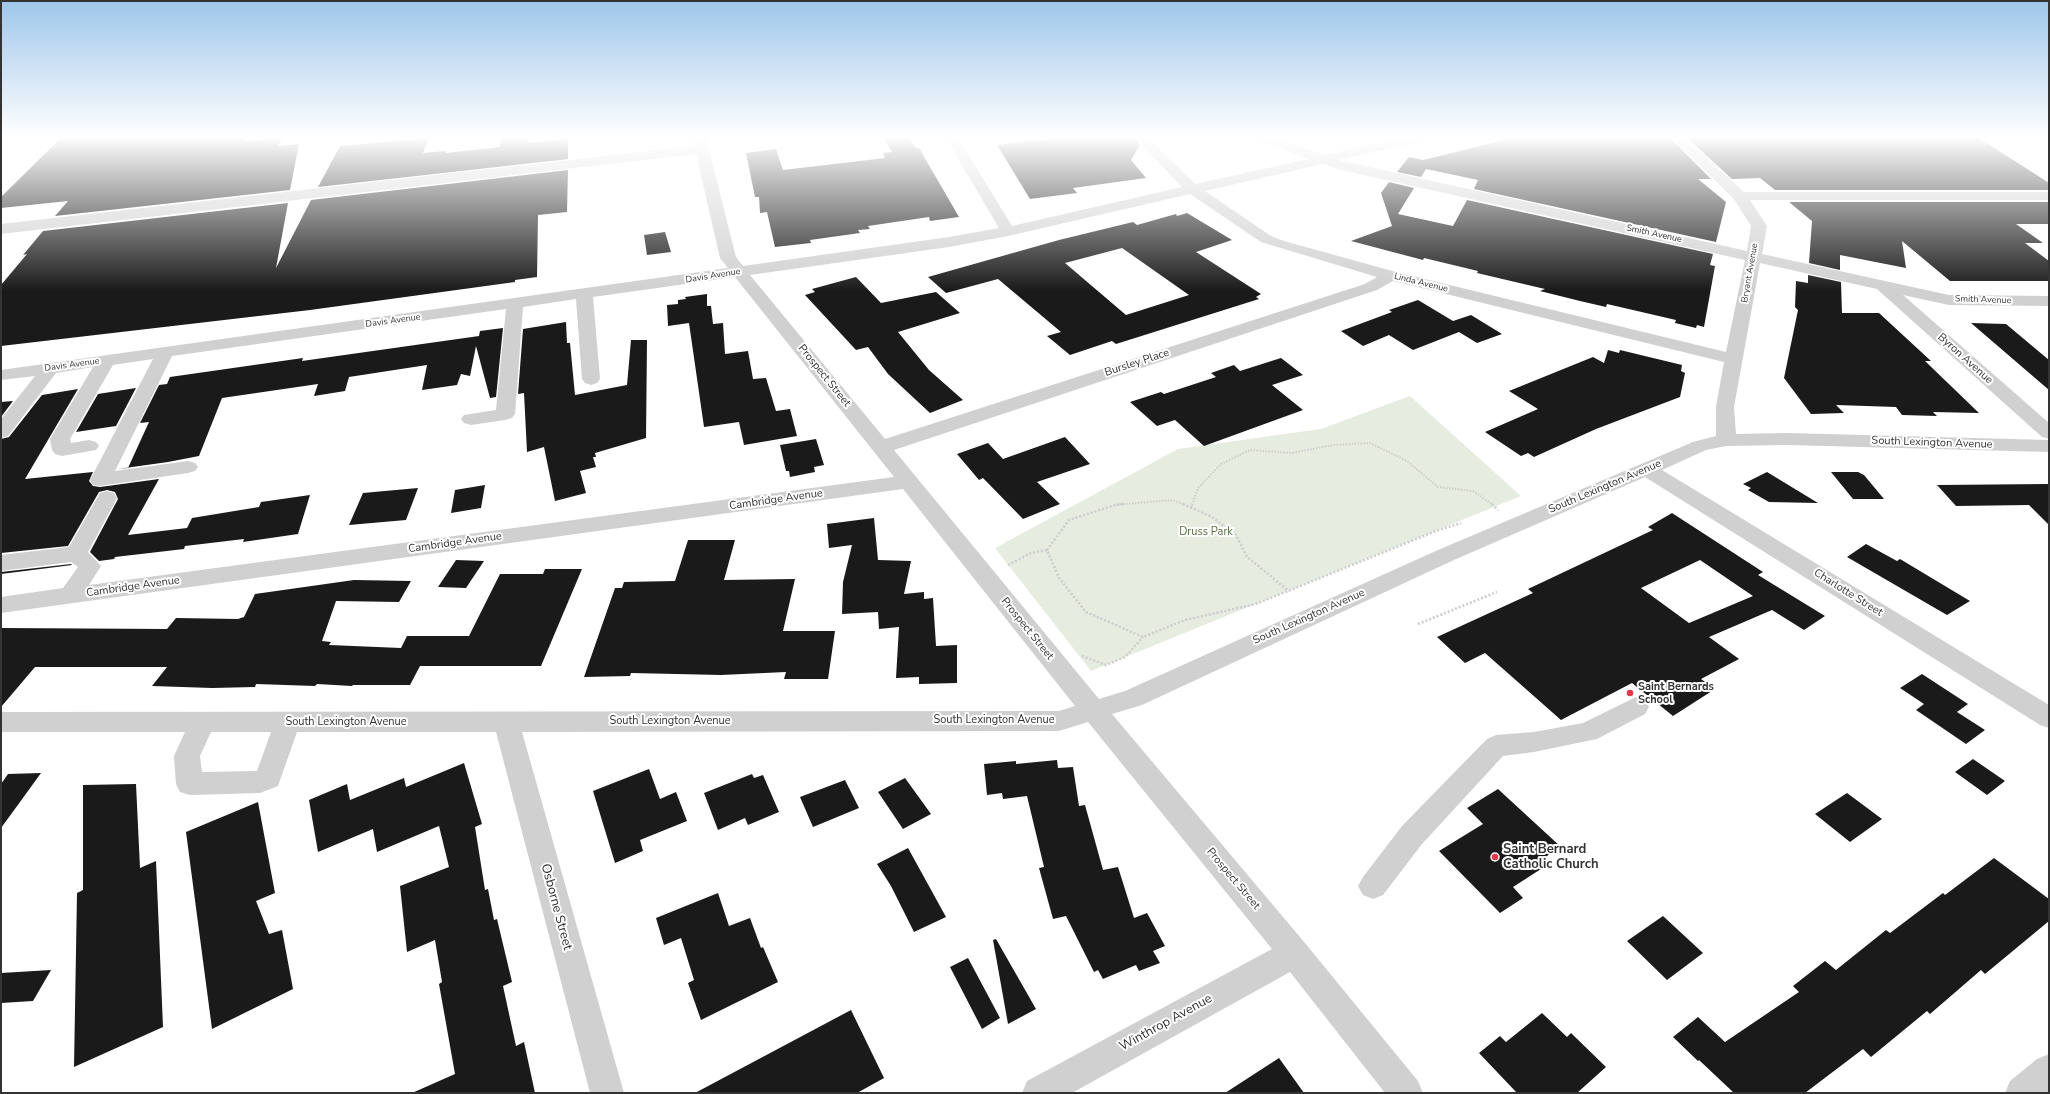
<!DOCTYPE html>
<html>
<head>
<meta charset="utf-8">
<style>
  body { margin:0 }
  #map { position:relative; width:2050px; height:1094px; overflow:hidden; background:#fff; font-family:"Nunito Sans",sans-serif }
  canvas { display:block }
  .frame { position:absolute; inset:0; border:2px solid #333; pointer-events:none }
</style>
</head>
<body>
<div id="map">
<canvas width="2050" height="1094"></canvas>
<div class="frame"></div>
</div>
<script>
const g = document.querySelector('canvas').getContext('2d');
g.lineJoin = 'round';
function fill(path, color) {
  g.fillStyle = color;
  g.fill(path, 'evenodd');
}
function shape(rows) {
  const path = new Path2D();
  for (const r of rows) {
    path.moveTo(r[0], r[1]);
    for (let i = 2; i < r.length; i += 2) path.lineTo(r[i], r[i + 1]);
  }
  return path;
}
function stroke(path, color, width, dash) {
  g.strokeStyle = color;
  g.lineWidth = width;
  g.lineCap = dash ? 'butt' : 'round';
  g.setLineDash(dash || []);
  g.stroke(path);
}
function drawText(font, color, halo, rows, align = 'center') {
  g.font = font + ' "Nunito Sans",sans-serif';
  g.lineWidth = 4;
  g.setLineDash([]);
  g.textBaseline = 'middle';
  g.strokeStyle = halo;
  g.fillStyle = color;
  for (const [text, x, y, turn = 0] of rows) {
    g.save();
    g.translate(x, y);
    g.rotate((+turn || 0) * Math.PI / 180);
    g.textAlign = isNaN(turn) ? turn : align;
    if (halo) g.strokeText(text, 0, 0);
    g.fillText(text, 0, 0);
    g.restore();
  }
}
fill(shape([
  [1410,396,1521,496,1091,671,995,548,1178,449,1321,429]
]), '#e6ecdf');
fill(shape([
  [61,138,245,138,245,141,282,138,278,146,299,144,290,190,55,216,68,201,1,208,1,197],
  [429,138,423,153,445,151,446,153,500,147,501,138,528,138,528,143,568,139,568,159,318,187,340,146],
  [884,138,909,138,916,148,919,148,959,217,930,221,929,217,868,226,870,229,858,230,860,233,810,240,811,243,775,247,767,212,760,213,759,197,755,197,746,153,776,149,783,170,885,158,883,153,892,152],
  [1057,138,1134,138,1140,145,1131,160,1146,178,1073,188,1077,193,1030,199,997,145],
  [1513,138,1670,138,1711,179,1698,179,1726,202,1716,242,1474,189,1478,180,1426,169,1421,177,1397,172,1409,157,1423,160],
  [1687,138,1979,138,2049,183,2049,190,1775,190,1760,178,1732,179],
  [568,170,567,212,538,215,537,277,515,280,515,282,310,310,1,346,1,285,27,254,23,255,43,231,288,203,276,268,311,200],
  [1389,182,1414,188,1398,214,1453,226,1467,200,1713,254,1710,265,1715,266,1704,327,1697,325,1696,328,1675,323,1676,320,1607,304,1606,307,1580,301,1540,291,1545,289,1477,273,1478,271,1424,258,1423,260,1351,241,1392,226,1381,193],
  [1789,202,2049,202,2049,224,2016,224,2043,243,2025,243,2049,261,2049,281,1950,281,1902,241,1906,268,1840,255,1840,270,1809,263,1812,221],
  [1187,213,1232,240,1196,252,1261,294,1256,297,1259,299,1116,344,1112,341,1070,355,1047,336,1061,332,998,279,946,293,928,277,1059,240,1133,222,1137,225,1176,214,1177,216],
  [1122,248,1189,295,1126,315,1065,263],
  [665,232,671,252,647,255,644,235],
  [1808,275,1841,282,1842,313,1879,313,1931,361,1925,361,1979,413,1933,412,1937,416,1902,415,1896,407,1836,405,1844,413,1811,414,1784,378,1798,310,1795,307,1796,281,1808,283],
  [856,277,881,303,936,292,960,313,898,332,929,370,963,400,930,413,888,374,868,347,856,350,805,295,815,292,812,289],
  [707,294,707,306,711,306,713,324,723,323,725,354,748,351,753,379,766,378,776,411,790,409,797,436,744,445,739,422,704,427,689,323,668,326,667,305,678,304,678,300,686,299,685,297],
  [1418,300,1453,321,1471,315,1502,334,1477,343,1459,332,1413,350,1389,335,1363,346,1341,331,1392,312,1389,310],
  [566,322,567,343,570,343,575,395,627,385,631,340,647,340,646,438,595,453,596,457,593,457,596,467,580,471,586,493,555,501,544,447,527,452,524,393,518,394,523,329],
  [1971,323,2006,324,2049,360,2049,390],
  [503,328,496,397,490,398,476,346,470,376,461,374,457,385,422,390,427,365,349,377,345,391,314,396,318,384,222,398,199,456,168,462,118,469,128,468,149,422,140,423,159,385,167,384,170,377,303,358,302,361,479,336,480,331],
  [1608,350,1619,353,1620,350,1682,365,1681,371,1685,373,1680,397,1596,429,1534,457,1528,453,1521,456,1485,432,1538,409,1509,391,1593,357,1604,363],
  [1281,358,1303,375,1272,385,1303,410,1204,446,1175,420,1157,426,1130,402,1161,392,1164,394,1216,377,1211,373,1234,365,1240,371],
  [136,388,116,426,76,432,98,394],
  [78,389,25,479,93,472,89,481,93,486,100,487,159,479,128,535,187,528,192,518,259,507,261,502,310,495,298,534,243,542,244,539,185,546,184,549,115,557,114,559,99,561,90,552,118,499,115,492,107,490,99,492,68,546,1,553,1,439,9,437,42,395],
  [13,401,1,417,1,402],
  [1065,437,1090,464,1037,482,1060,504,1023,519,983,478,979,480,957,454,988,443,1003,459],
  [816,439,824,465,814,467,815,472,790,477,789,471,786,471,780,445],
  [1767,472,1818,503,1769,502,1748,490,1751,488,1743,484],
  [1831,472,1858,472,1864,475,1884,499,1853,499],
  [2049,484,2049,525,2029,505,1956,506,1937,485],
  [485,485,481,508,451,513,455,490],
  [418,488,406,520,349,525,363,493],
  [1672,513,1763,572,1758,575,1825,616,1804,630,1772,610,1709,637,1739,659,1701,679,1715,689,1673,716,1632,683,1561,720,1485,653,1465,663,1437,637,1533,593,1528,589,1653,530,1648,527],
  [1700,560,1753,596,1689,623,1641,588],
  [874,518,878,560,911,561,904,594,924,592,924,599,933,598,936,646,957,645,957,683,919,684,919,677,896,678,899,627,879,629,878,612,842,614,843,582,852,545,829,548,827,524],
  [688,540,735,540,724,580,795,579,783,631,835,631,828,679,784,679,786,672,721,675,631,673,630,676,584,677,615,588,622,588,624,582,675,581],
  [1866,544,1897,561,1900,559,1970,601,1947,615,1847,557],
  [456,560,484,561,466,588,438,587],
  [71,564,72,565,1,574,1,572],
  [545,569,582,569,541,666,420,666,410,685,353,685,352,686,317,684,315,686,256,684,255,687,212,688,152,686,167,667,35,667,1,707,1,628,167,629,176,618,238,619,244,617,255,594,354,580,411,581,399,602,336,601,322,641,331,642,329,645,401,648,407,636,469,636,500,574,543,574],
  [1922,674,1968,704,1957,712,1985,730,1966,744,1916,710,1924,704,1900,688],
  [1973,759,2005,781,1987,795,1955,772],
  [1057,760,1058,768,1073,767,1079,806,1085,805,1103,870,1118,867,1134,918,1147,913,1165,946,1153,951,1160,963,1139,971,1136,965,1103,979,1098,970,1094,972,1066,916,1053,919,1039,868,1044,867,1027,796,1003,799,1002,793,987,795,984,764,1016,761,1016,764],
  [464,763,482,824,475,827,485,890,488,889,494,920,497,919,512,982,503,986,516,1046,524,1042,535,1093,412,1093,455,1074,439,984,442,982,435,940,407,952,400,886,449,867,439,826,377,852,373,829,318,852,309,800,347,784,350,800,404,778,406,787],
  [649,769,660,799,676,792,687,821,640,840,643,851,615,863,593,791],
  [41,773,20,802,1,828,1,784,8,774],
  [752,774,754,778,763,775,779,812,748,825,745,818,718,830,704,793],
  [905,778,931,814,903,829,878,792],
  [845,780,859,808,813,827,800,797],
  [136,784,140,868,156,861,163,1027,74,1067,77,893,83,890,83,785],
  [1498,789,1561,847,1536,863,1541,869,1513,887,1523,898,1500,913,1439,851,1483,824,1467,808],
  [1847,793,1882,819,1850,842,1815,814],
  [258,802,275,893,256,901,269,934,282,930,293,989,212,1029,186,832],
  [908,848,946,917,914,932,891,886,877,864],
  [1994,858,2049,899,2049,921,1985,974,1981,970,1930,1014,1927,1011,1871,1057,1863,1049,1805,1093,1734,1093,1699,1060,1698,1061,1673,1037,1698,1017,1725,1042,1799,992,1793,986,1825,961,1836,970,1886,930,1890,933,1943,893,1945,895],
  [718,893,729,926,750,918,761,948,763,947,778,982,701,1020,688,983,694,980,681,938,664,945,656,918],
  [1663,916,1703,953,1667,980,1627,941],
  [996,939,1036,1009,1008,1024,993,940],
  [968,958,1000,1018,982,1029,950,967],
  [51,970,33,1001,1,1003,1,973],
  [851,1010,884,1078,857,1093,695,1093],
  [1542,1013,1567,1037,1571,1033,1606,1067,1577,1093,1517,1093,1479,1053,1500,1036,1506,1042],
  [1279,1058,1304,1093,1225,1093]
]), '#1a1a1a');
stroke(shape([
  [1114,505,1173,500,1185,505],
  [1192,505,1198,488,1221,464,1250,450,1292,453,1333,445,1370,443,1407,461,1438,487,1473,491,1493,505]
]), '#cdcdcd', 2, [1.5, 1.5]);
stroke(shape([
  [1183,504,1212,517,1236,535,1247,557,1289,591],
  [1492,504,1498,510],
  [1191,508,1192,504],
  [1047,550,1069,520,1115,505,1123,504],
  [1008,565,1031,553,1047,550,1059,578,1086,612,1143,637,1185,620,1256,604,1436,531,1461,523],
  [1418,624,1497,592],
  [1082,656,1106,665,1125,657,1143,637]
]), '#cdcdcd', 2.5, [2, 2]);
fill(shape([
  [693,138,706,138,736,257,743,266,949,237,999,228,946,138,958,138,1012,226,1182,187,1135,138,1148,138,1195,184,1309,159,1259,141,1258,138,1276,138,1324,155,1402,138,1425,138,1424,141,1338,160,1747,251,1751,226,1734,199,1671,138,1685,138,1744,192,2049,192,2049,200,1750,200,1767,226,1762,254,1949,295,2049,296,2049,306,1949,305,1903,295,2049,423,2049,439,2042,437,1877,289,1760,263,1734,407,1736,434,1787,433,2049,440,2049,452,1787,445,1726,446,1706,450,1662,470,2049,705,2049,728,2040,725,1645,477,1454,560,1142,705,1112,714,1305,943,1418,1081,1423,1093,1385,1093,1290,972,1072,1093,1022,1093,1027,1081,1272,949,1088,722,1059,731,522,732,624,1093,590,1093,496,732,297,732,278,786,260,793,190,795,180,792,176,784,174,756,185,732,1,732,1,712,1059,711,1075,706,903,489,1,613,1,597,63,588,78,567,71,562,1,571,1,555,69,547,100,493,107,491,114,493,117,498,88,552,101,566,89,585,894,477,735,277,593,297,600,379,597,383,591,385,585,383,582,379,576,299,523,307,515,414,512,418,505,420,471,425,464,423,461,419,464,415,496,410,506,309,172,356,115,471,188,461,195,463,198,467,195,471,188,473,100,486,93,485,90,480,153,359,113,365,70,439,71,443,89,440,96,442,99,446,96,450,62,456,55,454,52,450,50,439,93,367,56,373,8,436,1,438,1,419,35,376,1,380,1,370,728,268,720,258,696,154,1,234,1,224,694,146,693,138],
  [1323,164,1341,170,1745,260,1726,352,1396,272,1284,241,1271,236,1205,191,1323,164],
  [1190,194,1261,242,1377,277,1365,284,885,439,750,275,949,247,1008,236,1190,194],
  [1393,281,1724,362,1716,407,1716,436,1693,442,1438,550,1125,691,1099,699,894,450,1377,290,1393,281],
  [211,732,271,732,257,771,202,772,200,756,211,732],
  [1636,697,1645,700,1649,707,1645,714,1597,739,1534,752,1503,756,1422,844,1383,895,1373,899,1363,895,1358,886,1363,877,1402,826,1487,739,1496,735,1534,732,1583,723,1636,697],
  [2049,1054,2049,1093,2005,1093,2010,1081,2037,1059,2049,1054]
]), '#d0d0d0');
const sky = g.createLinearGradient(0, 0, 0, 291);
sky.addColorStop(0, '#9ec6ea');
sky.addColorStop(0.47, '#fff');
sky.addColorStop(1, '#ffffff00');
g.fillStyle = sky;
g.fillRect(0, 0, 2050, 291);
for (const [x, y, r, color] of [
  [1630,693,4,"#e63946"],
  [1495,857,4,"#e63946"]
]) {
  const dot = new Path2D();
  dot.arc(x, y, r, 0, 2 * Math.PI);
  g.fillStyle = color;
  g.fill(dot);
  stroke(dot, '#fff', 1.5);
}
drawText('9px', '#333', '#fff', [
  ["Smith Avenue",1654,234,12],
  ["Bryant Avenue",1750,273,-80],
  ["Davis Avenue",713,276,-9],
  ["Linda Avenue",1421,283,14],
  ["Smith Avenue",1983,300,2],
  ["Davis Avenue",393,321,-8],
  ["Davis Avenue",72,365,-8]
]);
drawText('11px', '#333', '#fff', [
  ["Byron Avenue",1965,359,42],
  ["Bursley Place",1137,363,-18],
  ["Prospect Street",824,376,51],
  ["South Lexington Avenue",1932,443,2],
  ["South Lexington Avenue",1605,487,-23],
  ["Cambridge Avenue",776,500,-8],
  ["Cambridge Avenue",455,543,-8],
  ["Cambridge Avenue",133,587,-8],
  ["Charlotte Street",1848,593,32],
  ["South Lexington Avenue",1309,617,-24],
  ["Prospect Street",1027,629,51],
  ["South Lexington Avenue",994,720],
  ["South Lexington Avenue",670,721],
  ["South Lexington Avenue",346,722],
  ["Prospect Street",1233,879,50]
]);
drawText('11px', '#56703f', '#fff', [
  ["Druss Park",1206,532]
]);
drawText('bold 11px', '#333', '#fff', [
  ["Saint Bernards",1638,687],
  ["School",1638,700]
], 'left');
drawText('bold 13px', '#333', '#fff', [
  ["Saint Bernard",1503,850],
  ["Catholic Church",1503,865]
], 'left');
drawText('13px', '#333', '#fff', [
  ["Osborne Street",556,907,75],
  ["Winthrop Avenue",1166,1023,-29]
]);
</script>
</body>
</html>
